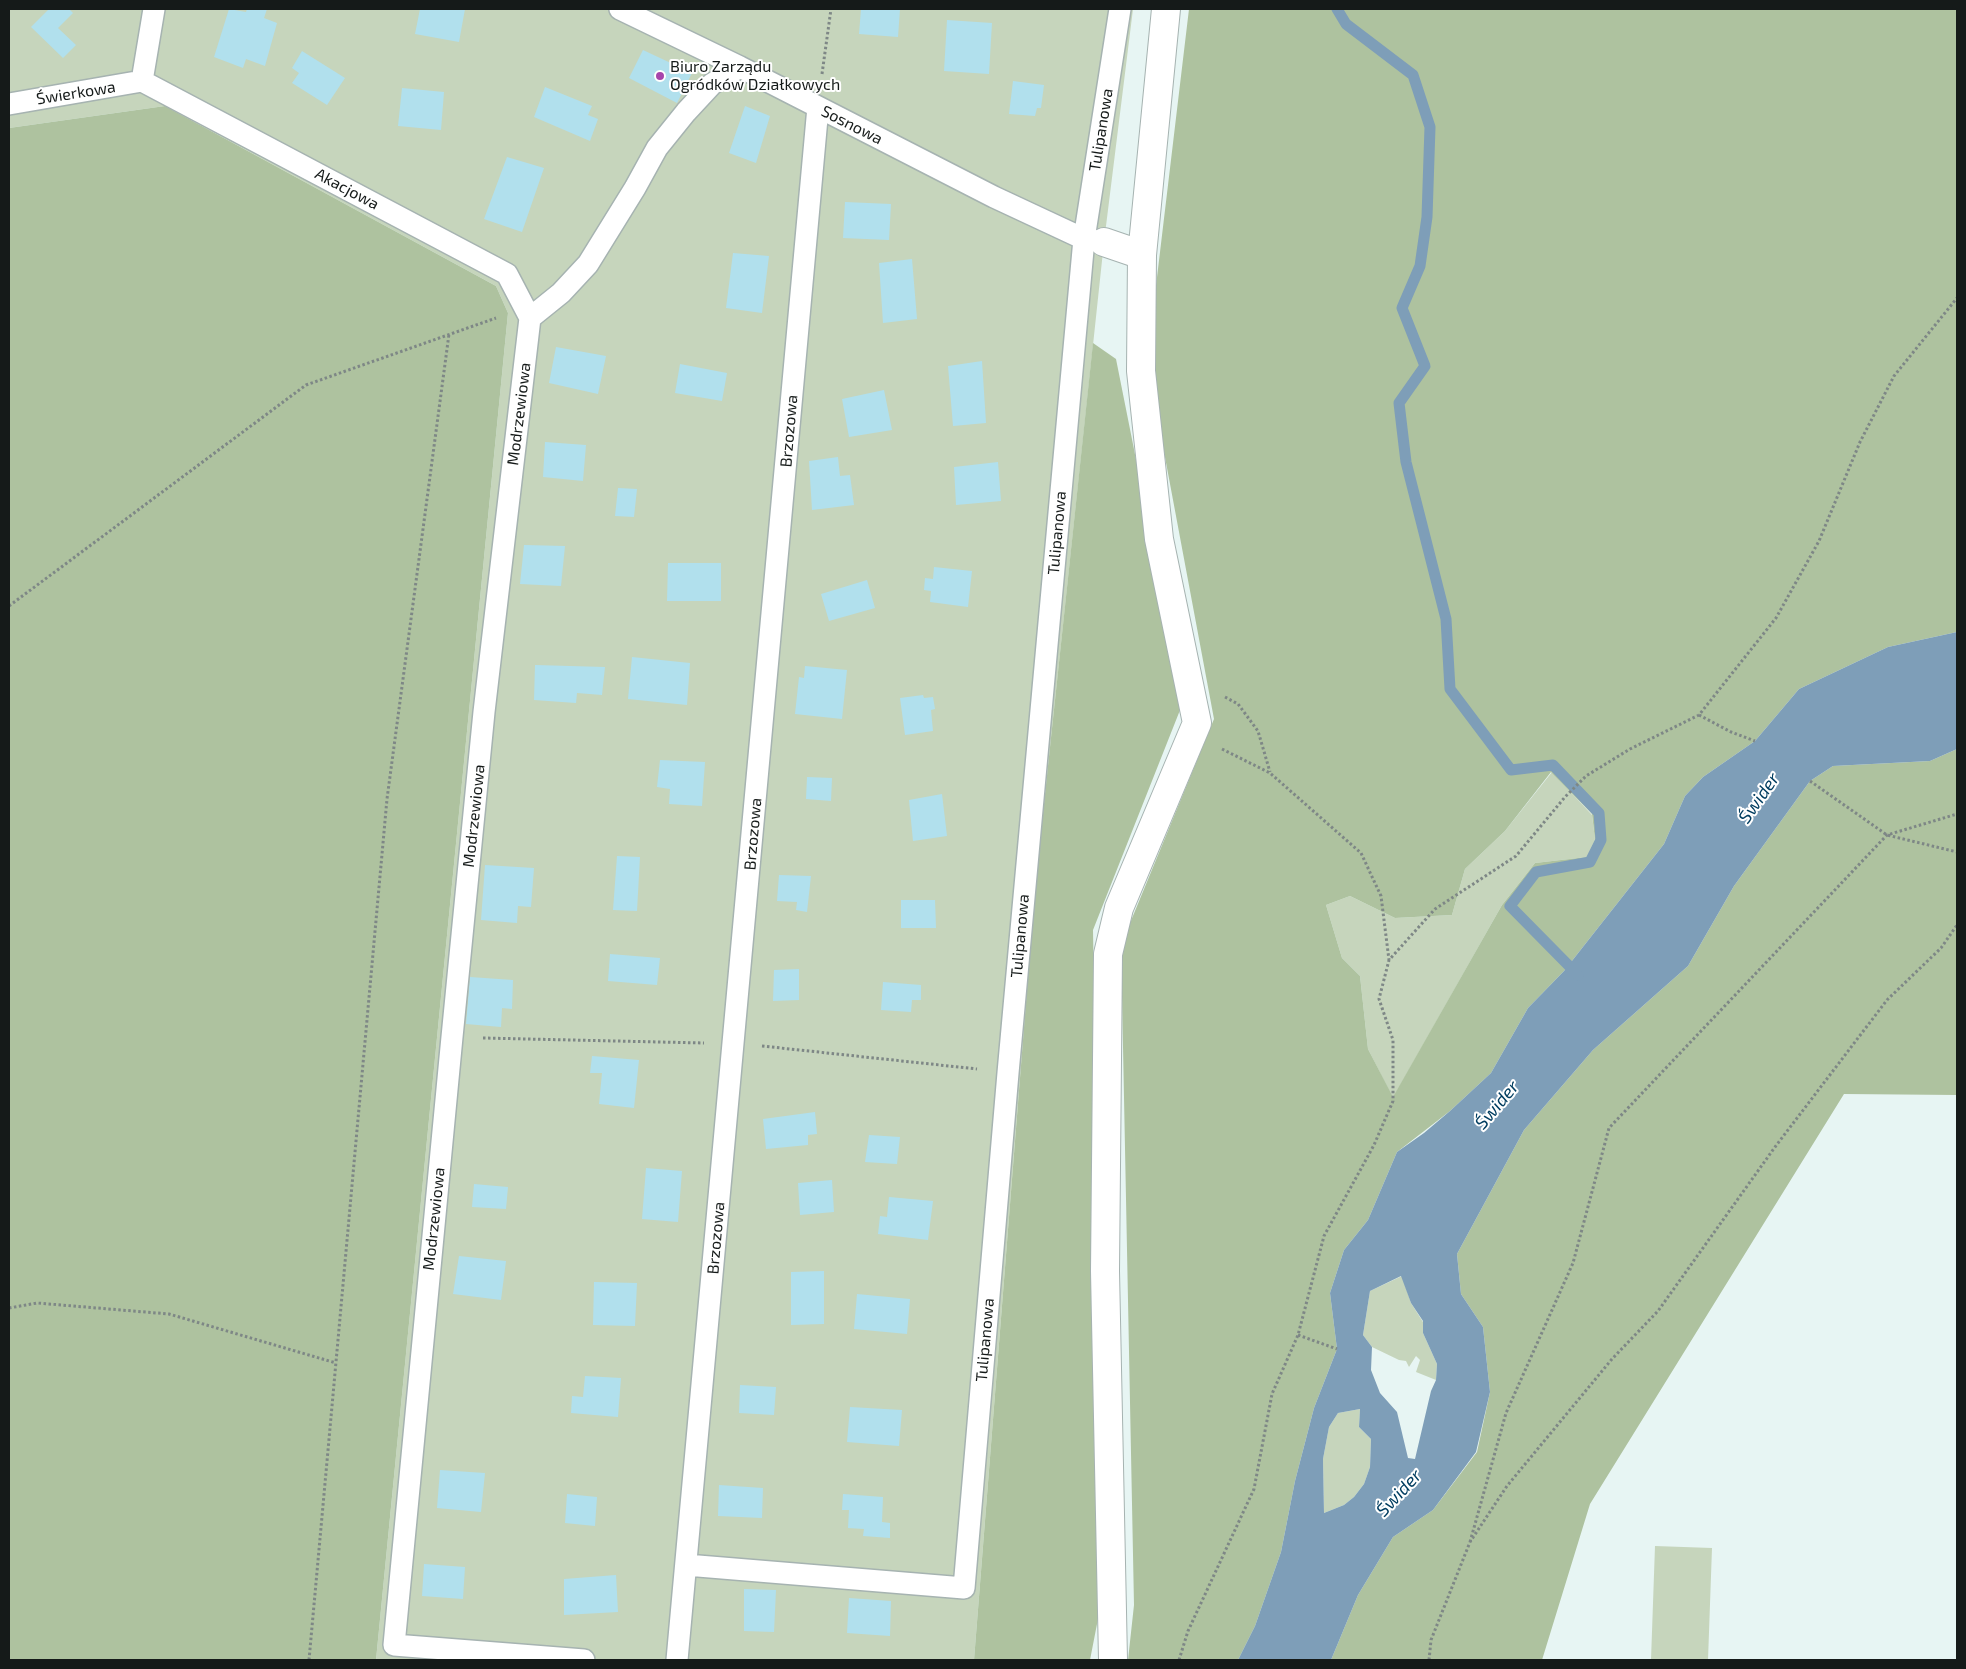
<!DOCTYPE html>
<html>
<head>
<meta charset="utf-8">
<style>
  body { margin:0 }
  #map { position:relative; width:1966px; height:1669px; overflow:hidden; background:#e7f5f3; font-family:"Exo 2",sans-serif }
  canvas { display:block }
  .frame { position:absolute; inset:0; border:10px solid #151a19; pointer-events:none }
</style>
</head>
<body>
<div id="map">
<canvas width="1966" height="1669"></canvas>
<div class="frame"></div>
</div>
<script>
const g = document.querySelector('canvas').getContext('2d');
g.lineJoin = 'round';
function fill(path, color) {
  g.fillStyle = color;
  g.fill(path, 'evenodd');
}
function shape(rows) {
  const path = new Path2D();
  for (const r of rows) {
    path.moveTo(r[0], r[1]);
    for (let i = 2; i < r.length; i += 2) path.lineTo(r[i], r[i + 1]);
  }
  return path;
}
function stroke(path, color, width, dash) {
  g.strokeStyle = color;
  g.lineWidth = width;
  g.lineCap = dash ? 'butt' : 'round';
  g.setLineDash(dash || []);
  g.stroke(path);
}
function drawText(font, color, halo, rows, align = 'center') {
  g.font = font + ' "Exo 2",sans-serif';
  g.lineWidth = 4;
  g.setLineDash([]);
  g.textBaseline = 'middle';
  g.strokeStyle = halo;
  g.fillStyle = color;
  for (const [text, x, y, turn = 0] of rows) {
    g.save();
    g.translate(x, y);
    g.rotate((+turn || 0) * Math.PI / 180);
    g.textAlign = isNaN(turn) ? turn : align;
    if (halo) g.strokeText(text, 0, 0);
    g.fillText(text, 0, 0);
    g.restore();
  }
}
fill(shape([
  [9,9,1133,9,1104,242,1035,888,974,1660,376,1660,508,313,496,286,165,106,9,128],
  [1552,772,1592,815,1595,840,1587,857,1535,863,1502,905,1393,1098,1368,1049,1360,976,1342,958,1326,905,1350,896,1395,918,1452,915,1465,869,1505,831],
  [1402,1276,1411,1303,1423,1322,1423,1333,1437,1364,1436,1380,1416,1372,1420,1360,1416,1356,1409,1367,1406,1361,1399,1360,1372,1347,1363,1335,1370,1291],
  [1360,1409,1359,1427,1371,1439,1370,1467,1364,1484,1354,1497,1344,1505,1324,1513,1323,1459,1329,1427,1338,1413],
  [1655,1546,1712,1548,1708,1660,1651,1660]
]), '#c6d5bc');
fill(shape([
  [1189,9,1957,9,1957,632,1888,647,1799,689,1755,741,1703,777,1685,796,1664,844,1564,971,1528,1008,1491,1073,1450,1111,1397,1152,1368,1220,1344,1250,1330,1293,1337,1349,1314,1408,1295,1481,1281,1552,1255,1626,1238,1660,1128,1660,1134,1605,1121,945,1214,719,1147,361],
  [1551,772,1592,814,1595,840,1587,857,1535,863,1502,905,1393,1097,1368,1049,1360,976,1342,958,1326,905,1350,896,1395,918,1452,915,1465,869,1505,831],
  [165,106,496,286,508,313,376,1660,9,1660,9,128],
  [1093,343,1116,359,1184,700,1093,930,1104,1588,1090,1660,974,1660,1035,888],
  [1957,749,1957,1095,1844,1094,1590,1504,1542,1660,1331,1660,1358,1595,1393,1537,1433,1510,1477,1452,1490,1392,1483,1327,1461,1294,1457,1254,1524,1130,1593,1050,1688,966,1734,886,1810,781,1833,766,1930,761]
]), '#aec29f');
fill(shape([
  [1957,632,1957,749,1930,761,1833,766,1810,781,1734,886,1688,966,1593,1050,1524,1130,1457,1254,1461,1294,1483,1327,1490,1392,1476,1452,1433,1510,1393,1537,1358,1595,1331,1660,1238,1660,1255,1626,1281,1552,1295,1481,1314,1408,1337,1349,1330,1293,1344,1250,1368,1220,1397,1152,1424,1133,1450,1111,1491,1073,1528,1008,1564,971,1664,844,1685,796,1703,777,1755,741,1799,689,1888,647],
  [1401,1276,1411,1303,1423,1321,1423,1333,1437,1364,1436,1380,1431,1391,1415,1459,1408,1458,1397,1412,1380,1393,1371,1370,1372,1347,1363,1335,1370,1291],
  [1360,1409,1359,1427,1371,1439,1370,1467,1364,1484,1354,1497,1344,1505,1324,1513,1323,1459,1329,1427,1338,1413]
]), '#7e9eb8');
stroke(shape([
  [1337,9,1346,24,1413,75,1430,127,1427,217,1420,266,1402,308,1425,366,1399,403,1406,462,1446,619,1450,689,1511,770,1553,765,1599,813,1601,840,1590,862,1536,872,1510,906,1578,975]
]), '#7e9eb8', 11);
fill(shape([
  [49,9,69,9,73,13,58,28,76,45,63,58,31,27],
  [229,9,246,12,247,9,267,9,264,18,277,23,265,66,246,59,243,68,214,57],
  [420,9,465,9,459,42,415,34],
  [861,9,900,9,898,37,859,34],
  [947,20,992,23,989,74,944,71],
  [643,50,692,73,677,103,629,78],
  [302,51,345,78,327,105,292,83,299,73,292,68],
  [1013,81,1044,85,1041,108,1037,108,1035,116,1009,114],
  [545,87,592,106,588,115,598,119,590,141,534,117],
  [402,88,444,92,441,130,398,126],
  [745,106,770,116,756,163,729,153],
  [507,157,544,168,522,232,484,219],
  [845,202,891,204,889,240,843,238],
  [733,253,769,256,762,313,726,308],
  [912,259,917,319,883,323,879,263],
  [556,347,606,356,598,394,549,383],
  [982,361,986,423,953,426,948,366],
  [680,364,727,373,722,401,675,393],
  [884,390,892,430,849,437,842,399],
  [545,442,586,445,583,481,543,477],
  [838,457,840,476,850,475,854,505,812,510,809,461],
  [998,462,1001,501,956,505,954,467],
  [618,488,637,489,634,517,615,516],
  [524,545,565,546,561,586,520,584],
  [668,563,721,563,721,601,667,601],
  [934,567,972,571,968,607,930,602,931,591,924,590,925,578,933,579],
  [867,580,875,608,829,621,821,594],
  [632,657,690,663,687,705,628,699],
  [535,665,605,667,602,695,577,693,576,703,534,700],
  [805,666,847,670,842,719,795,714,799,677,804,678],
  [923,695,924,698,933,697,935,709,931,710,933,731,905,735,900,698],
  [660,760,705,762,702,806,669,804,670,789,657,787],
  [807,777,832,778,831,801,806,799],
  [942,794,947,836,913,841,909,800],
  [617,856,640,857,637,911,613,910],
  [485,865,534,868,531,907,518,906,517,923,481,920],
  [779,875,811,876,807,912,796,910,797,902,777,901],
  [901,900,935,900,936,928,901,928],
  [610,954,660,958,657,985,608,981],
  [799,969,799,1000,773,1001,774,970],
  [470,977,513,980,512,1009,502,1008,501,1027,466,1024],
  [883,982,921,985,921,1000,912,1000,911,1012,881,1010],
  [592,1056,639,1060,634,1108,599,1104,602,1073,590,1073],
  [815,1112,817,1134,808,1135,808,1145,766,1149,763,1119],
  [869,1135,900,1137,897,1164,865,1162],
  [646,1168,682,1171,678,1222,642,1219],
  [832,1180,834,1212,800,1215,798,1183],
  [474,1184,508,1187,506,1209,472,1207],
  [889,1197,933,1201,928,1240,878,1234,880,1216,887,1217],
  [459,1256,506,1261,501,1300,453,1294],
  [824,1271,824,1324,791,1325,791,1272],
  [594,1282,637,1283,635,1326,593,1325],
  [857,1294,910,1299,907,1334,854,1329],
  [585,1376,621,1378,618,1417,571,1413,572,1396,583,1397],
  [740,1385,776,1387,774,1415,739,1413],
  [850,1407,902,1410,899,1446,847,1442],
  [440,1470,485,1473,481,1512,437,1508],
  [719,1485,763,1488,762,1518,718,1516],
  [567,1494,597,1497,595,1526,565,1523],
  [843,1494,883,1497,882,1522,890,1523,890,1538,863,1536,864,1529,848,1528,849,1510,842,1510],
  [424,1564,465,1567,463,1599,422,1596],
  [616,1575,618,1612,564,1615,564,1579],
  [744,1589,776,1590,774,1632,744,1631],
  [849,1598,891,1601,890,1636,847,1633]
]), '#b1e0ed');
const service = shape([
  [620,9,740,67,994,197,1084,239,1098,241],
  [142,81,507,274,530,318],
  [142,81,154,9],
  [9,104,142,81],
  [686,1565,964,1588,1008,1073,1084,239,1120,9],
  [584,1660,394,1645,452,1037,484,712,530,318,561,293,588,264,635,188,657,148,686,112,712,84,740,67],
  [677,1660,818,107]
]);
const minor = shape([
  [1104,242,1142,255],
  [1113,1660,1105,1271,1108,954,1119,908,1197,723,1159,539,1141,371,1142,255,1166,9]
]);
stroke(service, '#a6b3b1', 24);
stroke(minor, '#a6b3b1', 30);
stroke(shape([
  [822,74,831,9],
  [9,606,306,385,496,318],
  [1225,697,1238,704,1258,731,1270,772],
  [1699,715,1731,732,1755,741],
  [1222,749,1270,773,1361,853,1381,896,1389,960],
  [1810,781,1887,835,1957,852],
  [483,1038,704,1043],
  [762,1046,977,1069],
  [9,1308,37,1303,169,1314,336,1363],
  [1298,1335,1337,1349],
  [1470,1542,1506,1413,1573,1263,1609,1128,1887,835,1957,814],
  [309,1660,387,799,449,334],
  [1179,1660,1188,1631,1254,1489,1272,1394,1298,1335,1324,1236,1374,1145,1393,1101,1393,1040,1379,999,1389,960,1435,909,1516,856,1565,797,1586,776,1630,749,1699,715,1776,618,1819,541,1860,442,1894,376,1957,298],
  [1429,1660,1431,1640,1470,1542,1507,1486,1612,1359,1658,1311,1775,1147,1887,1000,1941,948,1957,925]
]), '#7e8786', 3, [2.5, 2.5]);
stroke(service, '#fff', 21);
stroke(minor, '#fff', 28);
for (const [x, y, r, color] of [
  [660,76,5,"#a745ab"]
]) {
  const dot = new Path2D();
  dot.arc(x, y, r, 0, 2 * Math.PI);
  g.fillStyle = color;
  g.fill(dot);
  stroke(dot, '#fff', 2);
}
drawText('16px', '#151a19', '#fff', [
  ["Biuro Zarządu",670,67],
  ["Ogródków Działkowych",670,85]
], 'left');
drawText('16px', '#151a19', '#fff', [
  ["Świerkowa",76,93,-9],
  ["Sosnowa",852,125,27],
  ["Tulipanowa",1101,130,-81],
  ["Akacjowa",347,189,28],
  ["Modrzewiowa",519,414,-83],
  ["Brzozowa",789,431,-85],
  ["Tulipanowa",1057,533,-85],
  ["Modrzewiowa",474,816,-84],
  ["Brzozowa",753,834,-85],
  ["Tulipanowa",1020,936,-85],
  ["Modrzewiowa",434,1219,-84],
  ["Brzozowa",716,1238,-85],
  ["Tulipanowa",985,1340,-85]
]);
drawText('italic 18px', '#013d60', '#fff', [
  ["Świder",1759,798,-55],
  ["Świder",1497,1105,-50],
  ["Świder",1399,1493,-47]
]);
</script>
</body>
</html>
